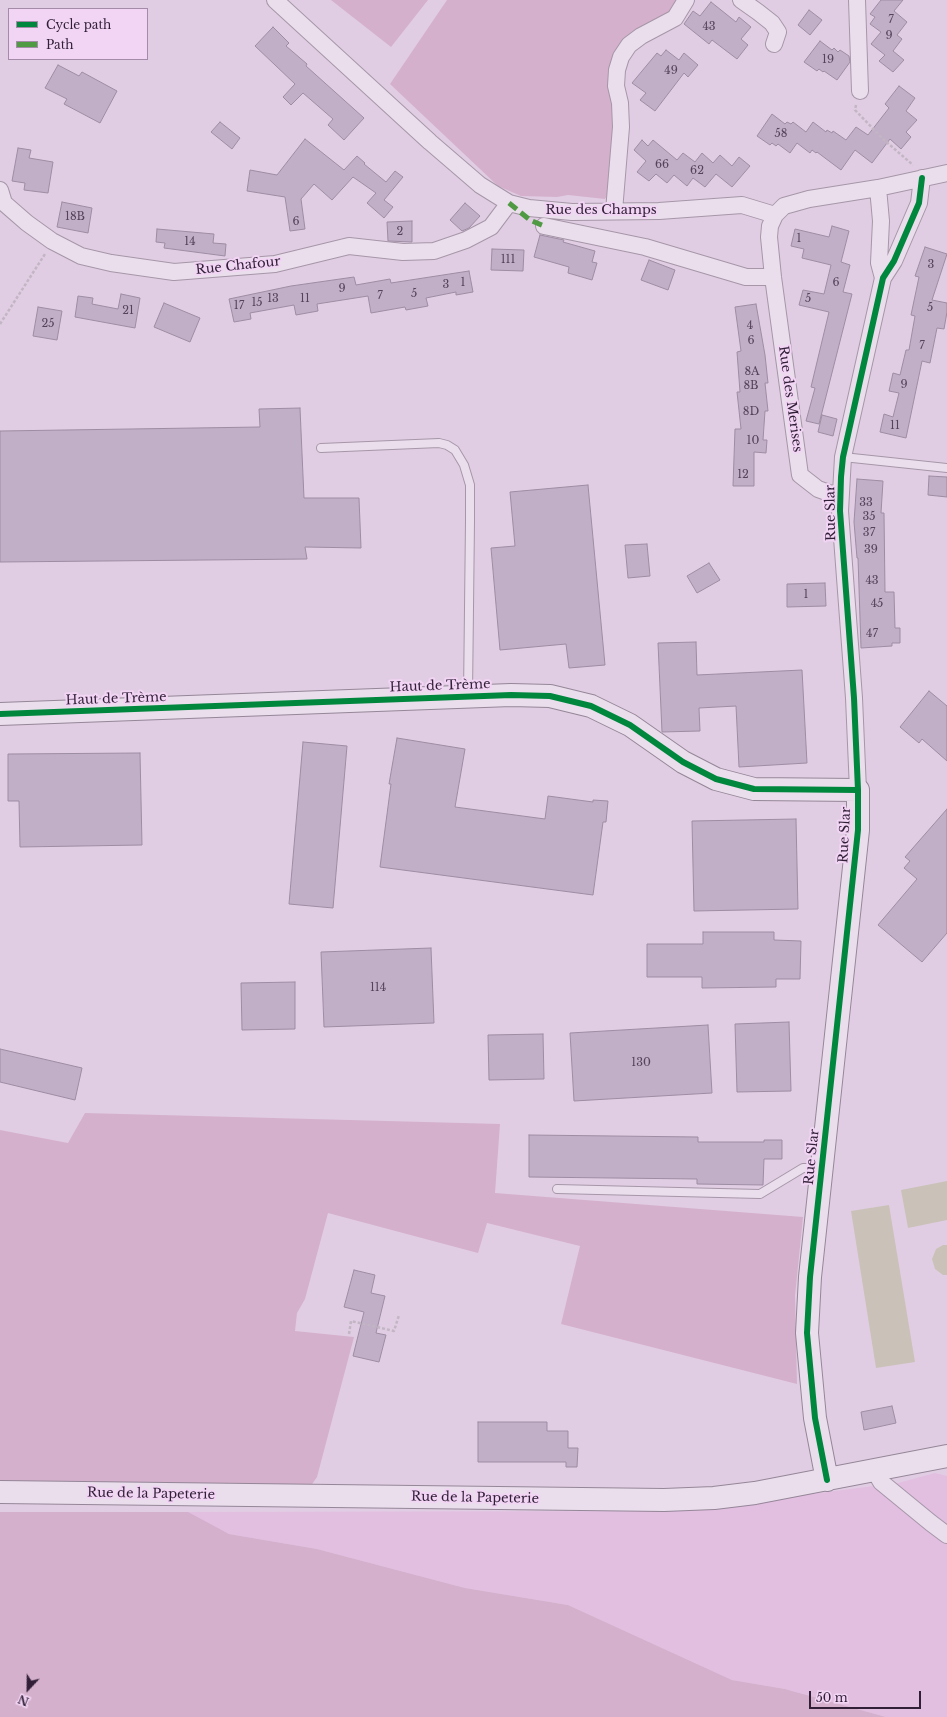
<!DOCTYPE html>
<html>
<head>
<meta charset="utf-8">
<style>
  body { margin:0 }
  #map { position:relative; width:947px; height:1717px; overflow:hidden; background:#e1cde3; font-family:"Libre Baskerville",serif }
  canvas { display:block }
  .legend { position:absolute; left:8px; top:8px; width:140px; height:52px; box-sizing:border-box; background:#f2d4f4; border:1px solid #a48ca8; margin:0; padding:5px 7px; list-style:none; font-size:12px; color:#301f37 }
  .legend li { display:flex; align-items:center; gap:8px; height:20px }
  .legend b { width:20px; border:1px solid #a48ca8 }
  .north { position:absolute; left:8px; top:1669px; width:40px; height:40px; -webkit-text-stroke:3px #f2d4f4; paint-order:stroke; rotate:202deg; font-size:11px; font-weight:700; line-height:16px; text-align:center; color:#301f37 }
  .north::after { content:''; display:block; margin:auto; width:14px; height:18px; background:#301f37; clip-path:polygon(50% 0,100% 100%,50% 72%,0 100%) }
  .scale { position:absolute; left:809px; top:1691px; width:112px; height:18px; box-sizing:border-box; border:2px solid #301f37; border-top:0; padding-left:5px; font-size:12px; line-height:14px; white-space:nowrap; color:#301f37; -webkit-text-stroke:3px #f2d4f4; paint-order:stroke }
</style>
</head>
<body>
<div id="map">
<canvas width="947" height="1717"></canvas>
<ul class="legend">
<li><b style="height:5px;background:#00873e"></b>Cycle path</li>
<li><b style="height:5px;background:#509a44"></b>Path</li>
</ul>
<div class="north">N</div>
<div class="scale">50 m</div>
</div>
<script>
const g = document.querySelector('canvas').getContext('2d');
g.lineJoin = 'round';
function fill(path, color) {
  g.fillStyle = color;
  g.fill(path, 'evenodd');
}
function shape(rows) {
  const path = new Path2D();
  for (const r of rows) {
    path.moveTo(r[0], r[1]);
    for (let i = 2; i < r.length; i += 2) path.lineTo(r[i], r[i + 1]);
  }
  return path;
}
function stroke(path, color, width, dash) {
  g.strokeStyle = color;
  g.lineWidth = width;
  g.lineCap = dash ? 'butt' : 'round';
  g.setLineDash(dash || []);
  g.stroke(path);
}
function drawText(font, color, halo, rows, align = 'center') {
  g.font = font + ' "Libre Baskerville",serif';
  g.lineWidth = 4;
  g.setLineDash([]);
  g.textBaseline = 'middle';
  g.strokeStyle = halo;
  g.fillStyle = color;
  for (const [text, x, y, turn = 0] of rows) {
    g.save();
    g.translate(x, y);
    g.rotate((+turn || 0) * Math.PI / 180);
    g.textAlign = isNaN(turn) ? turn : align;
    if (halo) g.strokeText(text, 0, 0);
    g.fillText(text, 0, 0);
    g.restore();
  }
}
fill(shape([
  [935,1473,947,1476,947,1529,887,1486],
  [874,1486,936,1536,947,1543,947,1717,886,1717,785,1689,732,1680,568,1605,465,1588,317,1549,229,1534,184,1512,678,1511]
]), '#e2bee1');
fill(shape([
  [331,0,428,0,391,47],
  [447,0,680,0,671,14,624,41,615,115,609,192,605,199,568,195,557,197,521,196,498,186,390,84],
  [85,1113,500,1124,495,1193,803,1217,795,1296,797,1384,561,1324,580,1246,487,1223,478,1253,328,1213,305,1299,297,1313,295,1331,354,1337,317,1477,310,1487,0,1485,0,1130,68,1143],
  [0,1512,188,1512,229,1534,317,1549,465,1588,568,1605,732,1680,785,1689,886,1717,0,1717]
]), '#d4b0cc');
fill(shape([
  [947,1181,947,1220,908,1228,901,1190],
  [889,1205,915,1362,876,1368,851,1211],
  [943,1245,947,1245,947,1275,943,1275,935,1269,932,1259,936,1249]
]), '#cac2b8');
const building = shape([
  [881,0,903,0,894,11,907,22,897,35,902,39,893,51,904,60,893,72,879,61,885,55,871,44,881,32,870,24,875,17,870,14,881,0],
  [711,2,736,22,739,17,751,27,741,39,748,45,737,59,712,40,709,44,684,24,693,11,700,16,711,2],
  [809,10,822,20,810,35,798,25,809,10],
  [273,27,289,43,286,46,307,64,306,66,364,118,344,140,328,125,333,119,303,93,291,105,283,97,295,84,255,46,273,27],
  [820,41,832,50,834,48,838,52,840,50,849,56,850,62,837,80,824,71,823,72,819,69,817,71,804,62,820,41],
  [666,50,679,60,684,53,698,65,688,77,684,73,655,111,640,100,646,93,632,83,657,53,661,56,666,50],
  [58,65,79,76,82,72,117,91,100,123,64,104,67,99,45,88,58,65],
  [899,86,915,98,906,111,917,120,906,132,911,137,901,149,890,139,872,163,855,150,841,170,817,152,816,153,812,150,810,153,797,143,790,153,778,144,776,146,772,143,770,145,757,136,772,114,785,124,787,122,791,124,793,122,806,132,813,122,826,132,827,130,832,133,833,131,846,140,856,127,868,135,889,108,885,104,899,86],
  [220,122,240,138,232,149,211,132,220,122],
  [305,139,344,170,357,156,365,163,364,164,386,182,395,171,403,177,384,200,393,207,384,218,367,203,376,193,353,177,332,200,314,184,301,199,305,229,290,231,285,197,247,191,250,170,277,175,305,139],
  [642,140,648,146,653,140,677,160,683,153,695,162,702,153,713,163,720,155,732,166,739,157,750,166,732,187,716,174,705,187,693,178,687,186,674,175,667,183,656,174,649,181,637,172,646,161,634,150,642,140],
  [18,148,31,150,29,158,53,162,48,193,24,190,25,183,12,181,18,148],
  [62,202,92,208,88,233,57,227,62,202],
  [465,203,480,216,469,228,462,231,450,220,465,203],
  [412,221,412,242,388,241,387,222,412,221],
  [832,226,849,231,841,262,850,265,843,292,852,294,819,424,806,421,815,388,811,387,829,312,799,305,803,290,824,294,831,265,802,258,804,249,791,246,795,229,829,237,832,226],
  [157,229,214,234,213,243,226,244,225,256,164,248,165,243,156,242,157,229],
  [540,235,564,240,563,242,595,251,592,262,597,263,592,280,568,273,569,267,534,257,540,235],
  [925,247,947,254,932,300,947,303,947,312,944,329,937,328,930,363,922,361,906,438,880,432,884,414,893,417,899,393,889,391,893,373,900,375,906,350,909,350,915,316,911,315,919,277,915,276,925,247],
  [492,249,524,250,523,271,491,270,492,249],
  [649,260,675,270,668,290,641,280,649,260],
  [469,271,473,292,456,295,456,292,426,298,428,306,406,310,405,307,371,313,368,296,317,304,318,311,296,315,294,305,250,313,251,319,234,322,229,299,291,286,354,277,356,285,390,279,391,283,469,271],
  [121,294,140,298,135,328,75,317,78,296,93,298,92,304,118,309,121,294],
  [164,303,200,318,190,342,154,327,164,303],
  [756,304,765,355,768,383,765,383,768,411,765,411,763,440,767,440,766,453,754,452,754,486,733,486,735,429,741,429,737,392,740,392,737,352,741,351,735,307,756,304],
  [38,307,62,311,57,340,33,336,38,307],
  [300,408,304,498,359,498,361,548,305,547,307,559,0,562,0,431,260,427,259,409,300,408],
  [822,415,837,419,833,436,818,432,822,415],
  [929,476,947,477,947,497,928,495,929,476],
  [857,479,883,481,881,513,884,513,885,592,894,592,895,628,900,628,900,643,892,643,892,646,861,648,858,558,857,558,854,522,857,479],
  [588,485,605,665,569,668,566,644,500,650,491,548,515,546,510,492,588,485],
  [647,544,650,576,628,578,625,545,647,544],
  [709,563,720,580,697,593,687,576,709,563],
  [825,583,826,606,787,607,787,584,825,583],
  [696,642,697,675,802,670,807,763,739,767,736,706,699,708,700,731,662,732,658,643,696,642],
  [929,691,947,706,947,761,922,739,919,743,900,727,929,691],
  [397,738,465,749,455,807,545,819,548,796,593,802,593,800,608,801,606,822,603,822,593,895,380,867,391,784,389,784,397,738],
  [303,742,347,746,333,908,289,904,303,742],
  [140,753,142,845,20,847,19,801,8,801,8,754,140,753],
  [947,809,947,933,922,962,878,925,917,879,904,868,910,861,905,857,947,809],
  [796,819,798,909,694,911,692,821,796,819],
  [703,932,774,932,774,940,801,941,800,979,776,979,776,987,702,988,702,977,647,977,647,944,703,944,703,932],
  [431,948,434,1023,324,1027,321,952,431,948],
  [295,982,295,1029,242,1030,241,983,295,982],
  [789,1022,791,1091,737,1092,735,1024,789,1022],
  [708,1025,712,1093,574,1101,570,1033,708,1025],
  [543,1034,544,1079,489,1080,488,1035,543,1034],
  [0,1049,82,1068,75,1100,0,1082,0,1049],
  [529,1135,698,1137,698,1142,764,1142,764,1140,782,1140,782,1159,764,1159,763,1185,697,1184,697,1179,529,1177,529,1135],
  [354,1270,375,1275,371,1293,385,1296,376,1333,386,1335,379,1362,353,1356,364,1312,344,1307,354,1270],
  [892,1406,896,1423,864,1430,861,1412,892,1406],
  [478,1422,547,1422,547,1431,568,1431,568,1448,578,1448,577,1467,566,1467,566,1462,478,1462,478,1422]
]);
fill(building, '#c1aec7');
stroke(building, '#9d8da3', 1);
const lane = shape([
  [321,448,439,443,447,445,455,450,464,465,470,485,470,521,468,695],
  [843,457,947,468],
  [557,1189,760,1194,803,1168,821,1168]
]);
const street = shape([
  [275,0,430,142,480,185,509,203,529,208,572,212,659,211,742,205,775,215],
  [741,0,758,12,772,23,778,32,774,44],
  [857,0,860,91],
  [878,188,881,221,879,263,883,278],
  [0,190,4,203,27,223,52,241,81,256,111,263,174,272,275,264,349,246,403,252,434,251,466,240,491,227,509,203],
  [614,211,621,127,620,103,616,86,617,70,621,57,629,45,641,36,675,18,686,0],
  [544,226,645,247,746,277,773,277],
  [840,497,818,489,800,475,773,277,769,237,770,226,775,215,784,206,809,199,878,188,947,173],
  [858,790,854,698,840,511,843,457,883,278,894,261,919,203,922,178],
  [874,1470,881,1482,931,1523,947,1535]
]);
const secondary = shape([
  [0,714,511,695,550,696,591,706,630,725,683,762,716,779,754,789,858,790,858,830,810,1277,807,1333,815,1418,827,1480],
  [0,1492,664,1500,714,1498,755,1493,947,1456]
]);
stroke(lane, '#a696a8', 10);
stroke(street, '#a696a8', 18);
stroke(secondary, '#958698', 24);
stroke(shape([
  [856,105,855,110,883,139,913,165],
  [0,324,45,254],
  [349,1334,351,1321,394,1331,399,1315]
]), '#c2b5c4', 2.5, [3, 2]);
stroke(lane, '#eadeec', 8);
stroke(street, '#eadeec', 16);
stroke(secondary, '#eadeec', 22);
stroke(shape([
  [509,203,530,220,544,226]
]), '#509a44', 5, [10, 5]);
stroke(shape([
  [0,714,511,695,550,696,591,706,630,725,683,762,716,779,754,789,858,790],
  [827,1480,815,1418,807,1333,810,1277,858,830,858,790,854,698,840,511,841,477,843,457,883,278,894,261,919,203,922,178]
]), '#00873e', 6);
drawText('11px', '#54435b', null, [
  ["7",891,20],
  ["43",709,27],
  ["9",889,36],
  ["19",828,60],
  ["49",671,71],
  ["58",781,134],
  ["66",662,165],
  ["62",697,171],
  ["18B",75,217],
  ["6",296,222],
  ["2",400,232],
  ["1",799,239],
  ["14",190,242],
  ["111",508,260],
  ["3",931,265],
  ["1",463,283],
  ["6",836,283],
  ["3",446,285],
  ["9",342,289],
  ["5",414,294],
  ["7",380,296],
  ["13",273,299],
  ["11",305,299],
  ["5",808,299],
  ["15",257,303],
  ["17",239,306],
  ["5",930,308],
  ["21",128,311],
  ["25",48,324],
  ["4",750,326],
  ["6",751,341],
  ["7",922,346],
  ["8A",752,372],
  ["9",904,385],
  ["8B",751,386],
  ["8D",751,412],
  ["11",895,426],
  ["10",753,441],
  ["12",743,475],
  ["33",866,503],
  ["35",869,517],
  ["37",869,533],
  ["39",871,550],
  ["43",872,581],
  ["1",806,595],
  ["45",877,604],
  ["47",872,634],
  ["114",378,988],
  ["130",641,1063]
]);
drawText('13px', '#301f37', '#f2d4f4', [
  ["Rue des Champs",601,210],
  ["Rue Chafour",238,266,-6],
  ["Rue des Merises",790,399,82],
  ["Rue Slar",831,513,-91],
  ["Haut de Trème",440,686,-2],
  ["Haut de Trème",116,699,-2],
  ["Rue Slar",845,835,-87],
  ["Rue Slar",812,1157,-84],
  ["Rue de la Papeterie",151,1494,1],
  ["Rue de la Papeterie",475,1498,1]
]);
</script>
</body>
</html>
